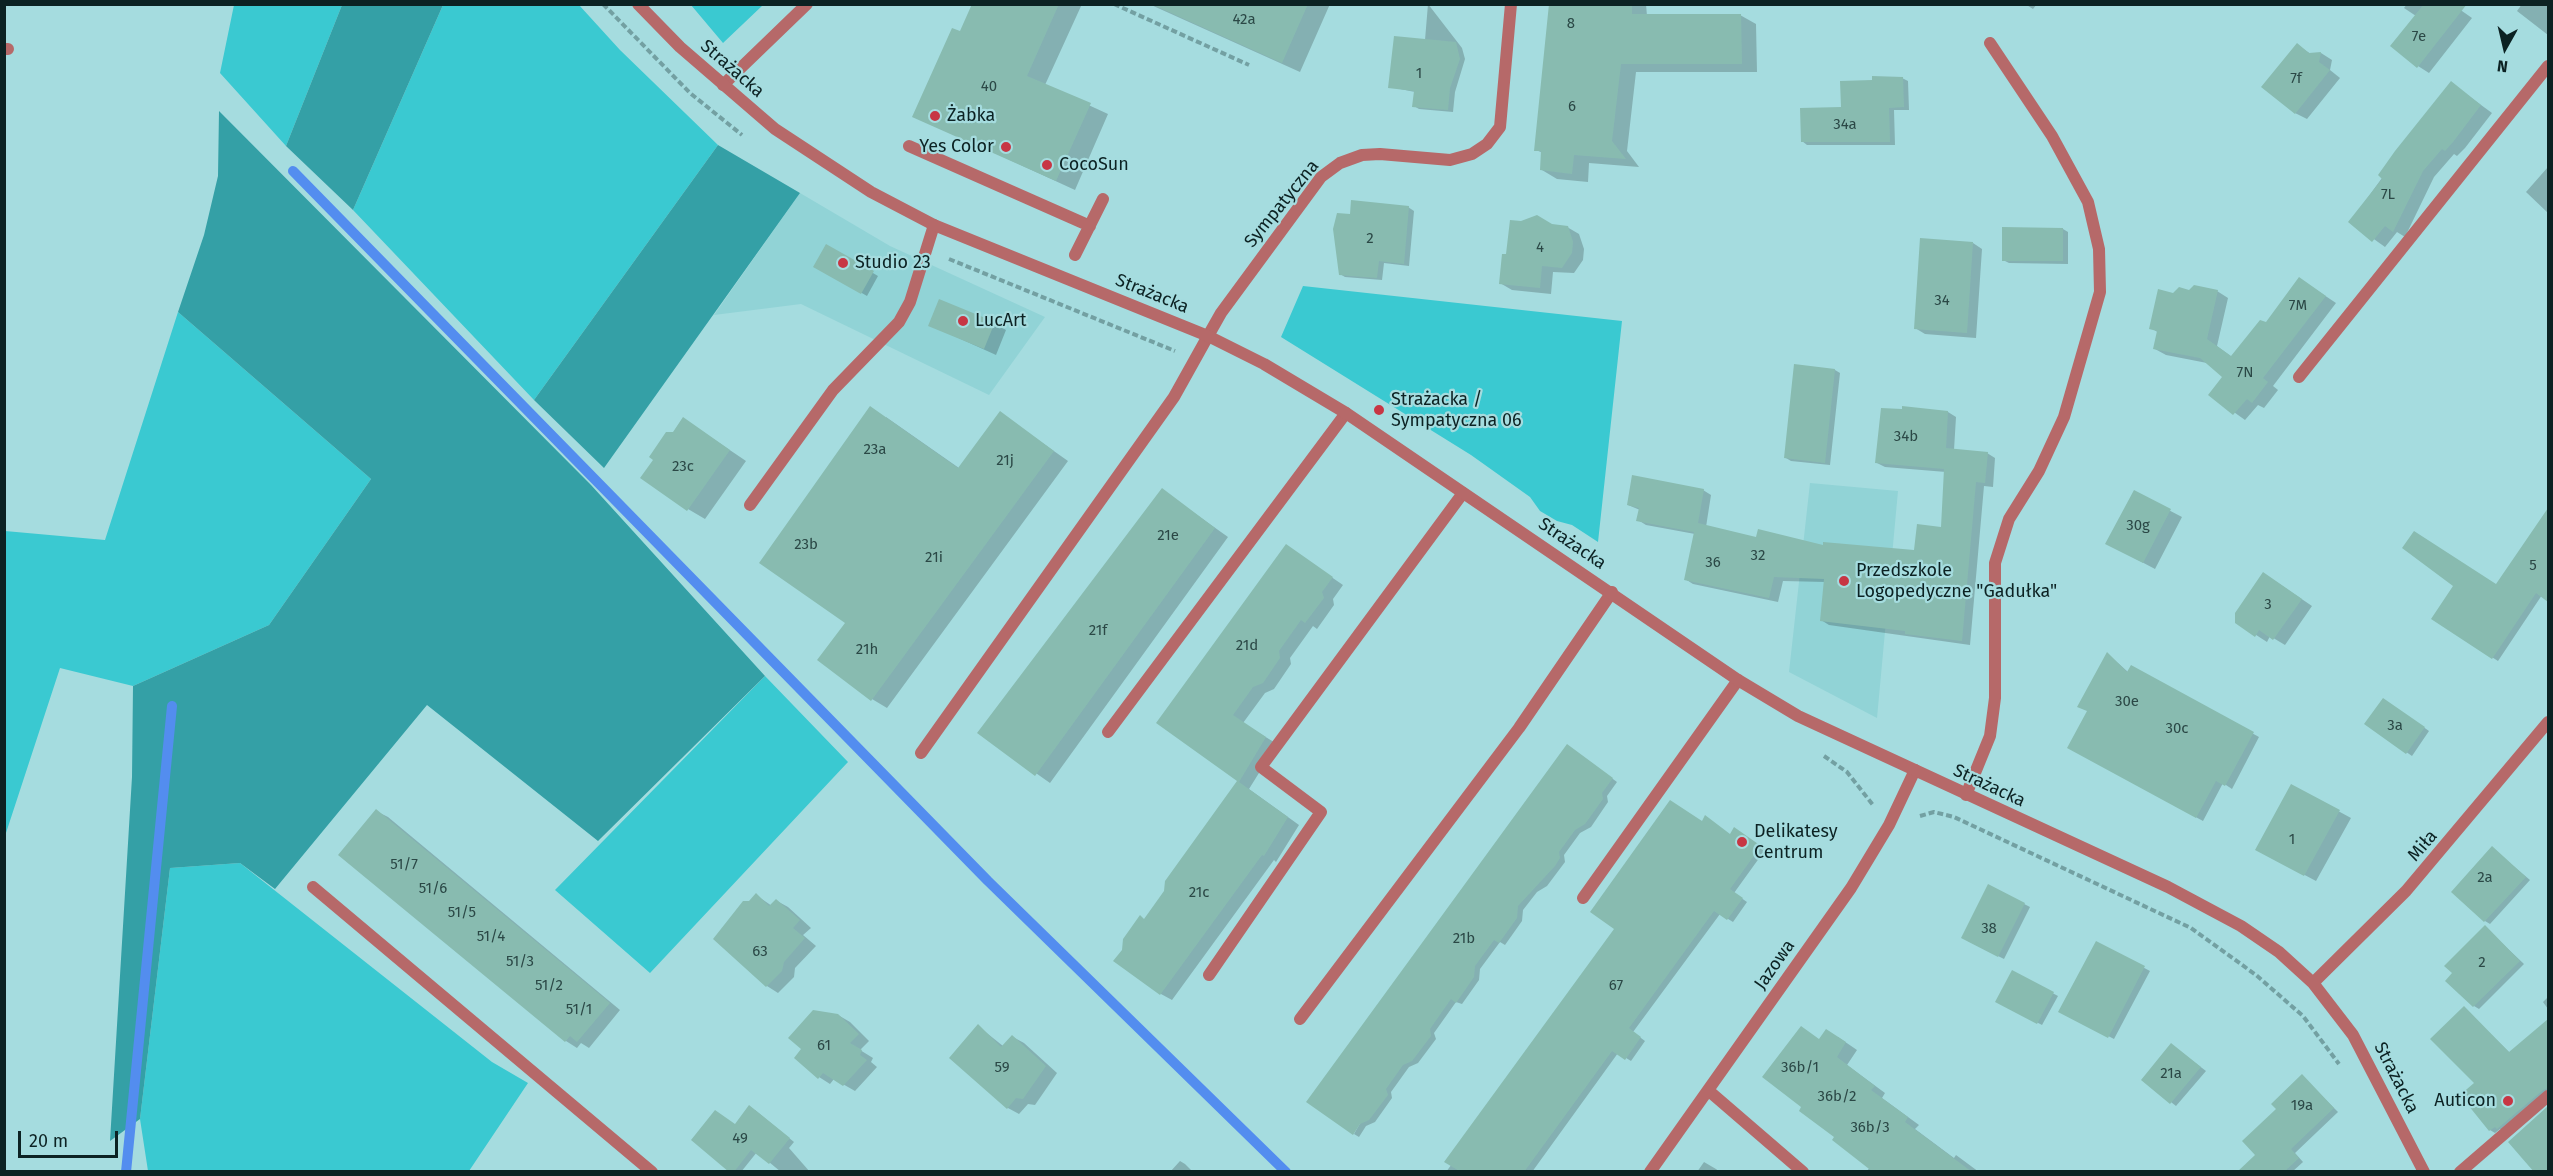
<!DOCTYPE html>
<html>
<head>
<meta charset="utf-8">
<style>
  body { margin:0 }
  #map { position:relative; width:2553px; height:1176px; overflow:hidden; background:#a5dcdf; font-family:"Fira Sans",sans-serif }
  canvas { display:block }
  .frame { position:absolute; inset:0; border:6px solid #0c2223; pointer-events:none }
  .north { position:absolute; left:2475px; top:18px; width:60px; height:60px; -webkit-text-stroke:4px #a5dcdf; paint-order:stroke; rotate:188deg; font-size:16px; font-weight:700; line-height:24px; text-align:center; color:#0c2223 }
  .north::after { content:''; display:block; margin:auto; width:21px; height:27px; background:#0c2223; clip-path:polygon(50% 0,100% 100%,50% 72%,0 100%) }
  .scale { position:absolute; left:18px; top:1131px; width:100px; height:27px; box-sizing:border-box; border:3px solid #0c2223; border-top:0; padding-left:8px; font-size:18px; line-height:21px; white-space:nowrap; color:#0c2223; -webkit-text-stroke:4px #a5dcdf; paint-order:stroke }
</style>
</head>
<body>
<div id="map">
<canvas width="2553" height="1176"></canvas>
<div class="frame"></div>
<div class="north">N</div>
<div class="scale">20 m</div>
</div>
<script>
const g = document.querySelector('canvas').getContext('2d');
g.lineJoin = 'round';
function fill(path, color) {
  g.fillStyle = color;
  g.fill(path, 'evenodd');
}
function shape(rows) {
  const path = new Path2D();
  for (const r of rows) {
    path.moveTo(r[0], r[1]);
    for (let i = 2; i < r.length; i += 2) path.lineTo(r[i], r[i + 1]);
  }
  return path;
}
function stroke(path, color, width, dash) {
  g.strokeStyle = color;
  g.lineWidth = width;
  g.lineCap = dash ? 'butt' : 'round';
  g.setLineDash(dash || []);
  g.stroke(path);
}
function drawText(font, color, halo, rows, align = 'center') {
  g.font = font + ' "Fira Sans",sans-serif';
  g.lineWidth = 4.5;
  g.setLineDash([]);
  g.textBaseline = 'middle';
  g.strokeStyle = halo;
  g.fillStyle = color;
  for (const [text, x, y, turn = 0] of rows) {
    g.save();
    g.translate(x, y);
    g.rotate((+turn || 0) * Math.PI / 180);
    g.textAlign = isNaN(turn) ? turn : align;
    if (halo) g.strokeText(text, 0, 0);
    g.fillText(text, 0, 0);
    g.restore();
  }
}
fill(shape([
  [800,193,890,246,1045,317,989,395,801,304,714,315],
  [1810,483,1898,491,1877,718,1789,672]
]), '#91d3d6');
fill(shape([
  [234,5,342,5,286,146,220,73],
  [443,5,579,5,620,50,718,145,534,400,353,210],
  [691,5,763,5,723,43],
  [1303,286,1622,321,1598,542,1572,525,1557,521,1540,511,1530,497,1471,455,1281,337],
  [178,312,371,479,269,625,133,686,60,668,5,836,5,531,105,540],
  [765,676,848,762,650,973,555,890],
  [240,863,492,1062,528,1083,469,1171,148,1171,140,1119,170,868]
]), '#3ac9d1');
fill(shape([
  [342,5,443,5,353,210,286,146],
  [219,111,591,485,765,676,598,841,427,705,275,889,240,863,170,868,140,1119,110,1141,132,777,133,686,269,625,371,479,178,312,204,235,218,176],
  [718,145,800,193,604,468,534,400]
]), '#34a0a6');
fill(shape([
  [974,4,1082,4,1045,85,1108,114,1075,190,914,116,961,33],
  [1149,4,1330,4,1300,72],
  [1428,4,1462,48,1465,59,1455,92,1453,112,1419,109,1414,106,1415,92,1390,87,1425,40],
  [1550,4,1646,4,1647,16,1740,15,1756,24,1757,72,1636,72,1627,151,1639,167,1589,163,1588,182,1557,179,1542,170,1543,153,1536,150],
  [2025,4,2037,4,2033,9],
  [2407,4,2452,4,2472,18,2429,73,2418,66,2416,16,2404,8],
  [2522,4,2548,4,2548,35,2517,11],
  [2297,45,2311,54,2321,53,2332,60,2330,70,2340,78,2307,119,2295,113],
  [1902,78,1908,81,1909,110,1894,110,1895,145,1807,145,1802,141],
  [2451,83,2492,113,2465,148,2457,156,2454,154,2434,177,2405,237,2397,232,2385,247,2350,222],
  [2548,167,2548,213,2526,192],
  [1408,207,1414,211,1409,266,1384,263,1382,280,1345,277,1340,274,1351,216],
  [1521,222,1567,227,1579,234,1584,249,1583,260,1574,273,1553,272,1551,294,1512,290,1500,283],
  [2063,229,2068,232,2068,264,2009,263,2003,260],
  [1973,243,1982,249,1976,338,1925,334,1915,328],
  [827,246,878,276,867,296,815,266],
  [2300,279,2336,303,2273,386,2278,390,2264,408,2258,405,2245,420,2210,395,2224,377,2207,363,2166,355,2155,349,2159,333,2151,328,2174,294,2217,291,2228,298,2217,346,2232,357,2267,324],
  [994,323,1006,330,996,355,930,325],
  [1796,366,1835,370,1840,373,1830,465,1791,461,1786,458],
  [1903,408,1948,412,1956,417,1954,450,1987,453,1995,458,1993,487,1984,486,1970,645,1829,625,1821,620,1825,582,1783,581,1778,602,1693,584,1685,579,1695,534,1646,525,1638,520,1640,510,1628,505,1703,490,1711,495,1706,527,1757,539,1824,547,1915,552,1942,529,1946,472,1885,467,1877,463],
  [1000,413,1068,461,887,708,872,699,847,622,886,417,959,468],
  [684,419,746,461,705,519,688,509,674,433],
  [1162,490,1228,537,1050,783,979,733],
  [2134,492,2182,517,2155,569,2119,550],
  [2538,526,2548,533,2548,600,2542,595,2498,661,2433,619,2497,585],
  [1286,546,1343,585,1333,599,1334,605,1317,629,1313,626,1290,658,1291,664,1274,689,1265,693,1243,723,1277,744,1249,789,1299,825,1276,862,1274,860,1172,1000,1161,994,1145,920,1239,781,1158,723],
  [2275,581,2312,606,2285,645,2270,636,2267,642,2236,622],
  [2108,654,2128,672,2132,667,2259,737,2232,789,2223,783,2203,821,2069,748,2089,711],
  [2389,703,2429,731,2412,756,2366,724],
  [1572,749,1617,782,1607,796,1608,802,1591,827,1580,833,1564,855,1565,862,1547,886,1537,892,1523,910,1522,921,1505,945,1500,942,1480,969,1479,980,1462,1004,1456,1002,1434,1033,1436,1039,1418,1063,1409,1067,1391,1092,1392,1098,1375,1122,1366,1126,1359,1137,1354,1134],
  [2292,786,2351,818,2316,881,2269,856],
  [376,811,388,817,620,1010,589,1048,581,1043,577,1048,566,1041],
  [1702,823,1731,835,1740,832,1765,850,1734,893,1747,902,1733,922,1720,914,1633,1032,1645,1041,1631,1061,1618,1053,1532,1172,1446,1172],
  [2492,848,2530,880,2490,924,2485,921],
  [1989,886,2030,907,2004,959,1968,941],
  [756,895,772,906,777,901,788,907,811,928,803,935,816,946,795,968,794,977,778,993,767,986,715,939],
  [2485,927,2524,964,2479,1009,2474,1006],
  [2097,943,2150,971,2114,1039,2060,1011],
  [2013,972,2058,996,2042,1025,1997,1001],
  [2548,997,2548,1009,2543,1002],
  [2464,1008,2510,1053,2548,1023,2548,1089,2503,1131,2500,1129,2495,1133,2490,1130,2477,1083],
  [838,1015,850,1022,869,1041,860,1050,873,1058,871,1062,877,1067,855,1091,834,1079,830,1084,819,1077,803,1049],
  [978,1026,1003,1046,1013,1037,1024,1043,1057,1073,1035,1105,1028,1104,1019,1114,1008,1108,951,1057],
  [1838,1037,1857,1050,1847,1065,1885,1093,1882,1098,1919,1125,1915,1129,1954,1158,1956,1155,1979,1172,1867,1171,1870,1167,1836,1137,1820,1040],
  [2172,1045,2206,1071,2176,1106,2143,1080],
  [2302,1076,2338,1112,2295,1153,2303,1162,2292,1172,2254,1172,2257,1155,2279,1109],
  [755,1110,794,1142,789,1148,810,1172,781,1172,757,1152,741,1172,731,1172,735,1125],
  [2543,1113,2548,1116,2548,1172,2536,1172],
  [1180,1161,1185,1164,1193,1172,1170,1172],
  [1704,1162,1716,1169,1720,1172,1697,1172]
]), '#0003');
stroke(shape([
  [293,171,988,881,1286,1172],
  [126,1172,172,706]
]), '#538def', 10);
fill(shape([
  [972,4,1059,4,1027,76,1091,103,1056,181,912,117,952,28,960,31],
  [1151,4,1308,4,1282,63],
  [1549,4,1632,4,1632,14,1741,14,1742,64,1621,64,1612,141,1626,159,1574,155,1572,174,1540,170,1541,151,1534,151],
  [2424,4,2467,4,2417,68,2390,46],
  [1394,36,1456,42,1460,59,1450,88,1448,110,1412,107,1414,91,1388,88],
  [2297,43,2309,53,2321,52,2319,62,2330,70,2295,114,2261,87],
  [1872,76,1903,77,1904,107,1889,108,1890,142,1801,142,1800,108,1841,107,1840,81,1872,80],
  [2451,81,2481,105,2453,142,2445,151,2442,149,2423,171,2393,232,2385,226,2372,242,2348,222,2382,179,2378,175,2395,151],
  [1351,200,1409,206,1404,264,1379,261,1377,278,1339,275,1333,229,1337,213,1350,214],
  [1537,215,1552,224,1568,226,1573,242,1572,253,1562,268,1542,266,1540,288,1499,284,1502,254,1506,254,1510,220,1521,221],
  [2002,227,2063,228,2063,261,2002,261],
  [1920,238,1973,242,1967,333,1914,329],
  [826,244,874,271,861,294,813,267],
  [2299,277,2326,296,2263,378,2268,382,2252,403,2247,399,2233,415,2208,395,2222,377,2200,358,2153,349,2157,331,2149,329,2158,289,2173,293,2179,287,2189,290,2194,285,2218,290,2207,339,2231,356,2260,320,2266,322],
  [939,299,995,322,984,349,928,326],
  [1794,364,1835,369,1825,463,1784,458],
  [870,406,958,468,1000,411,1054,451,871,701,817,660,845,623,759,563],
  [1902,406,1948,411,1946,448,1988,452,1985,483,1976,482,1962,641,1905,634,1905,631,1820,621,1824,579,1774,577,1769,598,1684,580,1694,532,1636,521,1639,508,1627,505,1632,475,1704,489,1698,523,1756,537,1758,529,1823,545,1823,542,1914,550,1917,524,1941,527,1944,469,1875,463,1881,408,1902,409],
  [683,417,730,450,687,511,640,478,653,460,649,457,666,432,673,432],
  [1162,488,1215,528,1035,776,977,733],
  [2134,490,2171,509,2143,563,2105,544],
  [2548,508,2548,602,2536,593,2492,659,2431,619,2453,586,2402,548,2414,531,2496,584],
  [1286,544,1333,577,1322,592,1324,598,1305,623,1301,620,1279,651,1280,658,1263,683,1253,687,1233,715,1266,737,1239,782,1288,817,1264,856,1262,855,1160,995,1113,961,1122,950,1123,939,1140,915,1144,919,1164,891,1165,881,1237,781,1156,723],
  [2263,572,2302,599,2273,640,2259,630,2255,637,2235,623,2235,613],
  [2107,652,2127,672,2131,665,2254,732,2225,786,2216,781,2196,818,2067,748,2087,711,2077,707],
  [2383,698,2425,727,2406,754,2364,724],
  [1567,744,1613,778,1602,793,1603,799,1585,824,1575,830,1559,852,1560,858,1555,866,1518,906,1517,918,1499,943,1494,940,1475,966,1474,977,1456,1003,1451,999,1430,1029,1431,1036,1412,1061,1403,1065,1386,1089,1388,1095,1369,1120,1360,1124,1353,1135,1306,1102],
  [2291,784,2340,810,2304,876,2255,850],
  [1670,800,1702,821,1705,815,1730,834,1734,827,1761,846,1730,889,1743,898,1727,920,1714,911,1629,1028,1641,1037,1625,1060,1612,1051,1524,1172,1461,1172,1444,1162,1614,929,1590,912],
  [376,809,610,1003,577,1042,570,1036,565,1042,338,855],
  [2492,846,2526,877,2484,922,2451,892],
  [1988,884,2025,903,1998,957,1961,938],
  [756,893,769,906,776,899,800,920,793,928,805,938,784,962,782,971,766,987,713,939,743,901,749,901],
  [2485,925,2520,961,2473,1007,2445,981,2452,973,2444,966],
  [2096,941,2145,966,2108,1038,2058,1012],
  [2012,970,2054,992,2037,1024,1995,1002],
  [2464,1006,2509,1052,2548,1019,2548,1088,2543,1090,2497,1129,2495,1127,2489,1131,2460,1095,2474,1083,2430,1039],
  [813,1010,838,1014,859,1034,850,1043,862,1050,860,1055,867,1060,843,1086,823,1073,818,1079,794,1058,801,1049,788,1038],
  [978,1024,1001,1047,1012,1035,1046,1066,1023,1099,1016,1098,1007,1109,949,1058],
  [1801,1026,1819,1039,1826,1029,1846,1042,1837,1057,1875,1086,1871,1090,1908,1117,1905,1122,1972,1172,1873,1172,1832,1140,1834,1137,1799,1111,1801,1107,1762,1077],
  [2171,1043,2201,1067,2170,1104,2141,1080],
  [2302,1074,2334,1108,2291,1149,2299,1158,2284,1172,2237,1172,2255,1155,2242,1141,2276,1109,2271,1104],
  [749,1105,790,1138,769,1164,751,1150,734,1172,729,1172,691,1140,715,1110,735,1124],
  [2548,1106,2548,1172,2534,1172,2508,1142]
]), '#88bbb0');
stroke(shape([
  [603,4,690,93,742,135],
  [1114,4,1249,65],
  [949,259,1175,351],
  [1824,756,1847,772,1873,805],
  [1920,816,1934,812,1954,817,2191,928,2256,975,2303,1016,2339,1064]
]), '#73a0a2', 4, [6, 3]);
stroke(shape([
  [4,49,8,49],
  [909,146,1090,226],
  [1075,255,1103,199],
  [750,505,833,390,899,322,910,302,934,225],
  [1108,732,1346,413],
  [921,753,1174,397,1208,336],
  [1966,795,1990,736,1995,698,1995,563,2009,519,2039,471,2064,417,2100,292,2099,249,2088,202,2052,136,1990,43],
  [313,887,652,1172],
  [1583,898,1738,680],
  [1209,975,1321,812,1261,767,1463,493],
  [1300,1019,1519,728,1612,592],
  [1709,1091,1803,1172],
  [2460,1172,2548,1096]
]), '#b66969', 12);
stroke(shape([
  [723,85,807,4],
  [1208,336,1221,313,1321,177,1340,163,1362,155,1380,154,1450,160,1472,154,1487,144,1500,127,1511,4],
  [2299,377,2548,66],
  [1650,1172,1851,888,1889,825,1915,770]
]), '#b66969', 12);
stroke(shape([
  [638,4,680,47,775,129,871,192,934,225,1208,336,1264,364,1346,413,1738,680,1798,716,2168,887,2241,926,2279,952,2313,983,2353,1035,2424,1172],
  [2313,983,2406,891,2548,722]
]), '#b66969', 12);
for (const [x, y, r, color] of [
  [935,116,6,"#c73644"],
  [1006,147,6,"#c73644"],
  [1047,165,6,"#c73644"],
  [843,263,6,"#c73644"],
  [963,321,6,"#c73644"],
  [1379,410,6,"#c73644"],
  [1844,581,6,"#c73644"],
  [1742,842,6,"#c73644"],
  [2508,1101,6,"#c73644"]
]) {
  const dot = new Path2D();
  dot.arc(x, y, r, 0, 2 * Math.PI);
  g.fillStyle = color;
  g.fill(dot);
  stroke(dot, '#a5dcdf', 2);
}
drawText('15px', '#2b4846', null, [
  ["42a",1244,20],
  ["8",1571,24],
  ["7e",2419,37],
  ["1",1419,74],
  ["7f",2296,79],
  ["40",989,87],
  ["6",1572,107],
  ["34a",1845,125],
  ["7L",2388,195],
  ["2",1370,239],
  ["4",1540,248],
  ["34",1942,301],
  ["7M",2298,306],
  ["7N",2245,373],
  ["34b",1906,437],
  ["23a",875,450],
  ["21j",1005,461],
  ["23c",683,467],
  ["30g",2138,526],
  ["21e",1168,536],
  ["23b",806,545],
  ["32",1758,556],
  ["21i",934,558],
  ["36",1713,563],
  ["5",2533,566],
  ["3",2268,605],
  ["21f",1098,631],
  ["21d",1247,646],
  ["21h",867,650],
  ["30e",2127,702],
  ["3a",2395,726],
  ["30c",2177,729],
  ["1",2292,840],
  ["51/7",404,865],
  ["2a",2485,878],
  ["51/6",433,889],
  ["21c",1199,893],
  ["51/5",462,913],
  ["38",1989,929],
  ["51/4",491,937],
  ["21b",1464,939],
  ["63",760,952],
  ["51/3",520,962],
  ["2",2482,963],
  ["51/2",549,986],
  ["67",1616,986],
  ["51/1",579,1010],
  ["61",824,1046],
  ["59",1002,1068],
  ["36b/1",1800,1068],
  ["21a",2171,1074],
  ["36b/2",1837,1097],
  ["19a",2302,1106],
  ["36b/3",1870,1128],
  ["49",740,1139]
]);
drawText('18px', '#0c2223', '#a5dcdf', [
  ["Strażacka",732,69,41],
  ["Sympatyczna",1282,204,-51],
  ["Strażacka",1152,294,22],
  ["Strażacka",1572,544,34],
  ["Strażacka",1989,786,25],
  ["Miła",2423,846,-49],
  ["Jazowa",1775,965,-55],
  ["Strażacka",2396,1078,63]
]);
drawText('18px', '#0c2223', '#a5dcdf', [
  ["Żabka",947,116],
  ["Yes Color",994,147,"right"],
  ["CocoSun",1059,165],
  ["Studio 23",855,263],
  ["LucArt",975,321],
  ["Strażacka /",1391,400],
  ["Sympatyczna 06",1391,421],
  ["Przedszkole",1856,571],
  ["Logopedyczne \"Gadułka\"",1856,592],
  ["Delikatesy",1754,832],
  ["Centrum",1754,853],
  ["Auticon",2496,1101,"right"]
], 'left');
</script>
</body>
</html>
